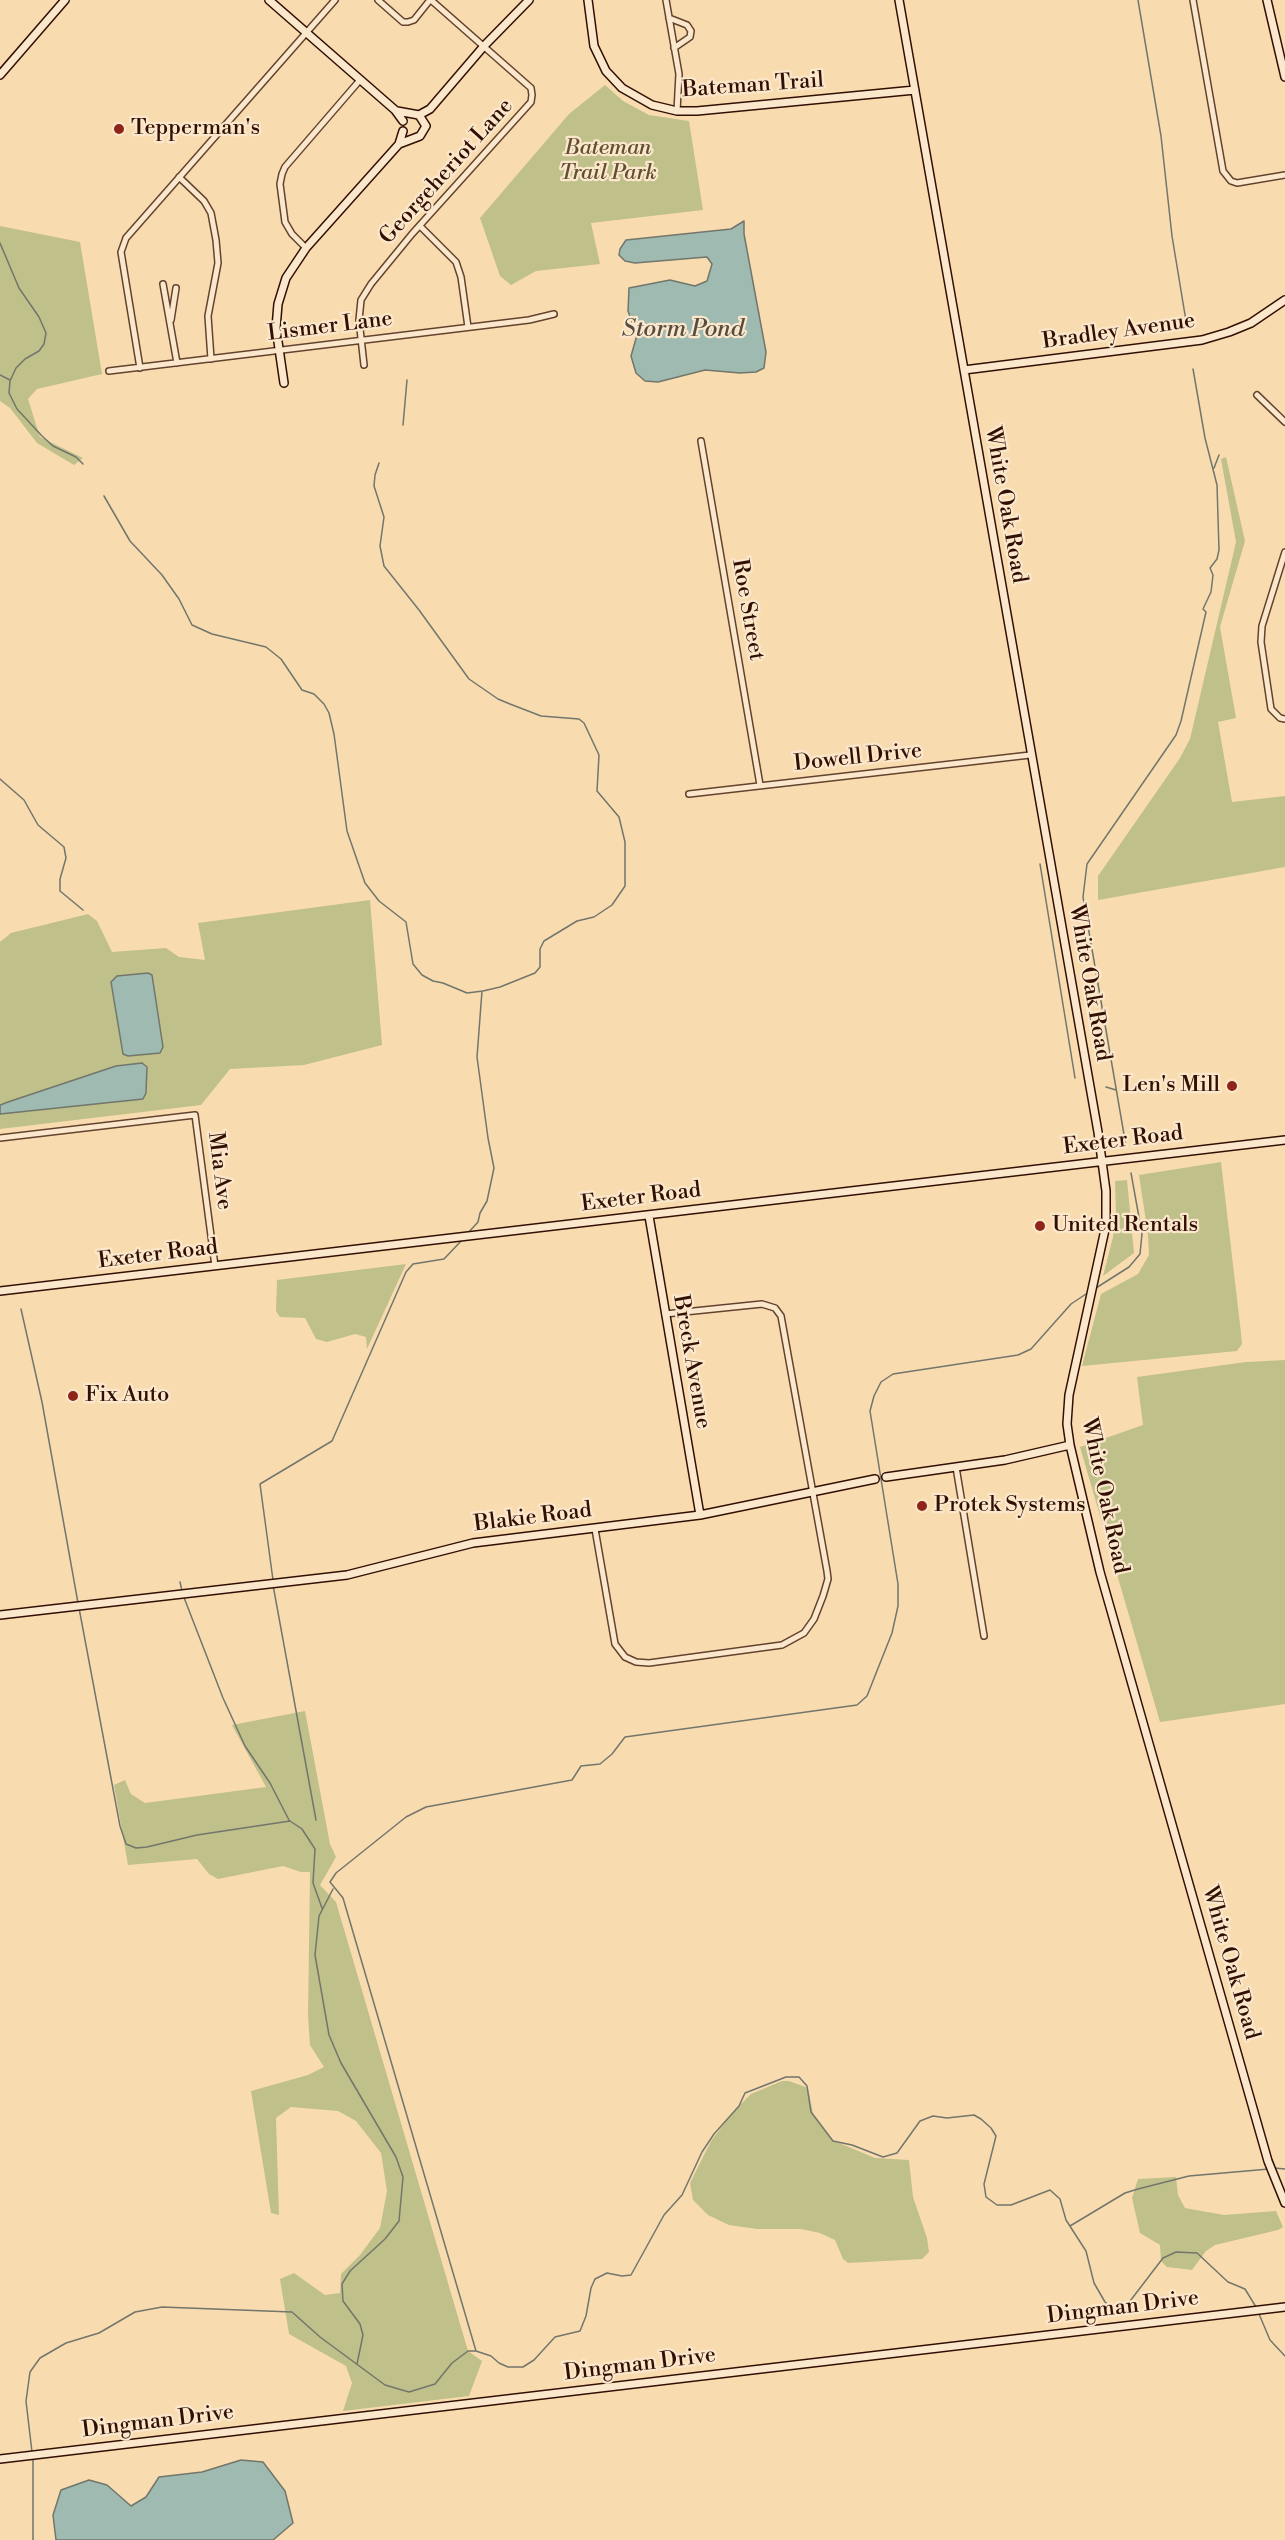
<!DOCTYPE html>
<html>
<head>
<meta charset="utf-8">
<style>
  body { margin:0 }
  canvas { display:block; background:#f9dbb0 }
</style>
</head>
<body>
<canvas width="1285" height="2540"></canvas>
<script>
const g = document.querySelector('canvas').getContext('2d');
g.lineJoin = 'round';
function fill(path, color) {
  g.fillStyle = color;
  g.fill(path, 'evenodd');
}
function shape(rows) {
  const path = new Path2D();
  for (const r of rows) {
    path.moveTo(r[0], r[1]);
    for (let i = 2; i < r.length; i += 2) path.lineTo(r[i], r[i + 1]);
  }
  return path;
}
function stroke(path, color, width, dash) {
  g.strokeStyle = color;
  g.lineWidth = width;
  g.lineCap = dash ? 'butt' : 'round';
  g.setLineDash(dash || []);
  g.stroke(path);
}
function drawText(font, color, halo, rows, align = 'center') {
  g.font = font + ' "Libre Bodoni",serif';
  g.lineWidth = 4.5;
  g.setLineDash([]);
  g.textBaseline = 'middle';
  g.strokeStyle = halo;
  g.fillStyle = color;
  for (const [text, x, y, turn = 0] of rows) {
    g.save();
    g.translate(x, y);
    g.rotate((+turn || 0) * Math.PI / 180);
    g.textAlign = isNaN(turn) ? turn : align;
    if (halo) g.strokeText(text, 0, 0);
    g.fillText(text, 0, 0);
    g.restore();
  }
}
fill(shape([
  [605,85,623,101,649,115,689,121,703,210,591,223,600,264,536,271,511,285,500,276,480,218,569,114],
  [0,226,80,242,102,374,37,389,28,399,40,437,83,458,74,465,37,443,10,408,0,401],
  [1226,457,1245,541,1220,627,1236,718,1218,722,1232,802,1285,796,1285,867,1098,900,1098,876,1180,758,1190,739,1236,542,1221,459],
  [370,900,382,1045,304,1065,230,1069,201,1105,0,1129,0,942,11,933,88,914,97,921,112,952,166,948,179,957,205,960,198,923],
  [1221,1162,1241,1333,1242,1344,1237,1351,1082,1366,1101,1294,1138,1274,1149,1255,1148,1235,1139,1175],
  [1127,1180,1134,1253,1103,1276,1113,1237,1116,1213,1115,1181],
  [406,1264,367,1349,366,1337,355,1334,327,1342,316,1339,305,1318,280,1317,276,1311,277,1280],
  [1285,1360,1285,1704,1160,1722,1080,1447,1143,1425,1137,1377,1246,1362],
  [305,1711,330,1844,336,1857,320,1885,336,1902,468,2351,482,2361,469,2396,343,2411,352,2383,346,2366,289,2334,280,2279,294,2273,325,2295,340,2293,341,2274,360,2255,380,2228,387,2191,381,2153,356,2121,338,2111,291,2107,276,2118,279,2215,271,2213,251,2091,308,2075,324,2067,310,2045,308,2016,310,1872,301,1872,283,1866,218,1879,209,1874,197,1859,128,1865,114,1785,125,1780,131,1794,145,1803,266,1787,232,1725],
  [782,2081,789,2081,808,2088,813,2113,832,2140,875,2158,909,2160,913,2197,927,2238,929,2252,922,2259,848,2263,843,2259,835,2240,820,2233,801,2229,757,2229,729,2225,708,2215,693,2200,690,2183,711,2141,734,2111,751,2094],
  [1176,2177,1178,2195,1185,2208,1224,2215,1276,2211,1283,2227,1278,2230,1215,2245,1206,2251,1192,2270,1167,2267,1161,2261,1160,2245,1140,2233,1132,2198,1138,2179]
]), '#c0c08a');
const water = shape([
  [744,221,744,234,766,352,764,368,756,372,740,373,705,370,658,382,645,381,636,373,631,356,637,335,628,311,629,288,670,280,695,286,707,281,712,264,707,257,635,263,625,261,619,255,620,249,626,240,731,229,744,221],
  [148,973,152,975,163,1047,160,1053,128,1056,123,1054,111,982,117,976,148,973],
  [142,1063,147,1067,146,1093,143,1099,0,1114,0,1105,8,1102,116,1066,142,1063],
  [241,2460,263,2462,285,2491,293,2523,273,2540,56,2540,53,2515,61,2490,89,2480,107,2485,131,2506,146,2497,159,2477,202,2472,241,2460]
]);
fill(water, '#9ebab1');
stroke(water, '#72766b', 1.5);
stroke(shape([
  [1138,0,1161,136,1172,236,1187,327],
  [0,243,19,288,39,317,46,333,44,344,39,351,25,359,16,368,10,381,9,393,17,409,42,436,53,446,76,457,83,464],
  [0,375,10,380],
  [403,425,407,380],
  [1214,468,1219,455],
  [104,496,130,541,162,575,179,599,192,625,212,634,266,647,281,659,302,690,314,694,324,704,329,713,334,734,347,831,365,883,379,901,406,922,413,964,422,975,433,981,443,983,467,993,483,991,500,987,535,973,540,967,540,949,544,941,577,921,594,917,612,905,625,886,625,842,619,817,597,791,599,755,584,723,579,719,541,716,510,704,498,699,469,679,419,610,384,566,380,546,384,517,374,486,375,475,379,463],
  [0,779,24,800,38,825,64,847,66,858,60,879,60,891,83,910],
  [1040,864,1075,1078],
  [1106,1087,1116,1090],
  [1126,1146,1083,897,1087,864,1176,735,1181,721,1206,612,1203,609,1211,592,1213,575,1210,568,1217,559,1219,550,1217,485,1205,438,1193,369],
  [468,1233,478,1222,480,1213,487,1201,494,1168,488,1138,477,1057,482,991],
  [1096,1288,1129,1267,1140,1254,1142,1234,1131,1173],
  [1089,1292,1071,1304,1031,1349,1018,1355,893,1374,881,1382,874,1396,870,1411,898,1584,898,1606,892,1633,867,1696,857,1705,625,1737,612,1754,600,1764,581,1766,572,1780,426,1807,406,1817,336,1873,330,1882,343,1898,476,2351,491,2356,499,2363,508,2367,523,2367,534,2360,555,2337,580,2331,586,2316,591,2288,595,2279,607,2273,622,2276,631,2275,664,2215,682,2195,702,2152,714,2134,739,2106,745,2093,786,2077,799,2077,807,2086,811,2112,833,2141,852,2145,883,2157,897,2153,920,2121,933,2116,947,2118,974,2115,981,2119,991,2128,996,2136,984,2184,986,2197,997,2205,1011,2205,1050,2190,1060,2199,1066,2220,1086,2251,1094,2283,1105,2302,1114,2309,1127,2305,1163,2258,1176,2252,1197,2253,1228,2282,1245,2289,1256,2307],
  [21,1309,42,1402,78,1603],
  [273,1580,260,1484,332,1441,406,1272,413,1264,444,1259,463,1239],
  [180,1582,182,1591],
  [273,1585,316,1820],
  [183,1595,223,1698,245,1746,270,1783,289,1820],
  [79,1608,120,1826,126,1844,136,1848,147,1847,197,1835,290,1821,302,1829,315,1849,313,1883,322,1908],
  [333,1889,319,1916,315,1955,329,2035,341,2063,396,2157,403,2177,399,2221,385,2239,350,2271,342,2284,343,2301,360,2324,363,2335,357,2364],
  [1274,2168,1285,2169],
  [1070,2226,1125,2193,1138,2189,1189,2176,1269,2169],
  [1259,2314,1270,2340,1285,2356],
  [32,2452,26,2401,30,2372,40,2358,66,2343,99,2333,135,2312,162,2307,292,2312,320,2337,385,2385,409,2392,435,2384,452,2363,468,2351,476,2351],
  [33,2457,33,2540]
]), '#72766b', 1.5);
const street = shape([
  [378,0,403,22,408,22,414,20,430,0],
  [666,0,679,74,677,111],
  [1193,0,1223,171,1231,181,1237,183,1285,175],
  [669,18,687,25,691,31,690,37,674,48],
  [179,177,204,201,211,213,216,240,218,263,208,316,211,359],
  [421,227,456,262,461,277,468,327],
  [306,248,292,234,285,222,280,184,282,174,285,167,360,80],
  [163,284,177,363],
  [171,320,176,288],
  [364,365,359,320,361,300,371,284,412,234,531,102,532,95,531,88,431,0],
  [140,368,121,252,126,238,335,0],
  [109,371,529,320,554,314],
  [1257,395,1285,422],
  [701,441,760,785],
  [1285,552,1262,626,1261,642,1271,709,1280,718,1285,719],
  [689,794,1030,755],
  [0,1138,195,1115,215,1266],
  [956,1467,984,1636],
  [595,1529,615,1644,625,1657,636,1662,649,1663,782,1645,804,1633,814,1619,823,1596,828,1579,827,1571,781,1316,775,1308,762,1304,665,1314]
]);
const secondary = shape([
  [269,0,395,110,403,121],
  [588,0,594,46,606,71,622,88,652,105,677,111,697,111,915,90],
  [899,0,1098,1132,1106,1191,1106,1225,1069,1395,1067,1424,1070,1445,1100,1572,1268,2161,1285,2203],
  [1267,0,1285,77],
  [0,75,65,0],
  [397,111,419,115,426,126,420,136,399,144],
  [419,115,430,109,484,46,529,0],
  [964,370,1202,340,1229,332,1251,323,1285,300],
  [284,383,276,328,278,304,286,278,306,248,399,144,403,131],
  [649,1216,700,1515],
  [0,1291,1285,1140],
  [886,1477,1005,1460,1070,1445],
  [0,1615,347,1575,473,1543,700,1515,875,1479],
  [0,2459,1285,2307]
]);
stroke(street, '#63432e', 8);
stroke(secondary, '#311003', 10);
stroke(street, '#fbe8cc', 5);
stroke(secondary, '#fbe8cc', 7);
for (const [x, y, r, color] of [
  [119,129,6,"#8f2418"],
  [1232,1086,6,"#8f2418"],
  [1040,1226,6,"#8f2418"],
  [73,1396,6,"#8f2418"],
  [922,1506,6,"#8f2418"]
]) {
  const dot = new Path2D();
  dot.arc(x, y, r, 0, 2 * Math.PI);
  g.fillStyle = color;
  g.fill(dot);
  stroke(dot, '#fbe8cc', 2);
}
drawText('22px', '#311003', '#fbe8cc', [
  ["Bateman Trail",753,86,-4],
  ["Georgeheriot Lane",447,172,-48],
  ["Lismer Lane",330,327,-7],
  ["Bradley Avenue",1119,332,-8],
  ["White Oak Road",1005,505,80],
  ["Roe Street",747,610,80],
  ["Dowell Drive",858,758,-6],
  ["White Oak Road",1089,983,80],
  ["Exeter Road",1123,1141,-7],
  ["Mia Ave",219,1171,83],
  ["Exeter Road",641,1198,-7],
  ["Exeter Road",158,1255,-7],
  ["Breck Avenue",691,1362,80],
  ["White Oak Road",1104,1496,78],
  ["Blakie Road",533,1518,-7],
  ["White Oak Road",1230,1963,74],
  ["Dingman Drive",1123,2308,-7],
  ["Dingman Drive",640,2365,-7],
  ["Dingman Drive",158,2422,-7]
]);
drawText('22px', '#311003', '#fbe8cc', [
  ["Tepperman's",131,129],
  ["Len's Mill",1220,1086,"right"],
  ["United Rentals",1052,1226],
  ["Fix Auto",85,1396],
  ["Protek Systems",934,1506]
], 'left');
drawText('italic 22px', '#634e32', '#fbe8cc', [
  ["Bateman",608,149],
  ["Trail Park",608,174]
]);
drawText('italic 24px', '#574c40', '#fbe8cc', [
  ["Storm Pond",683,330]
]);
</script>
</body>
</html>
